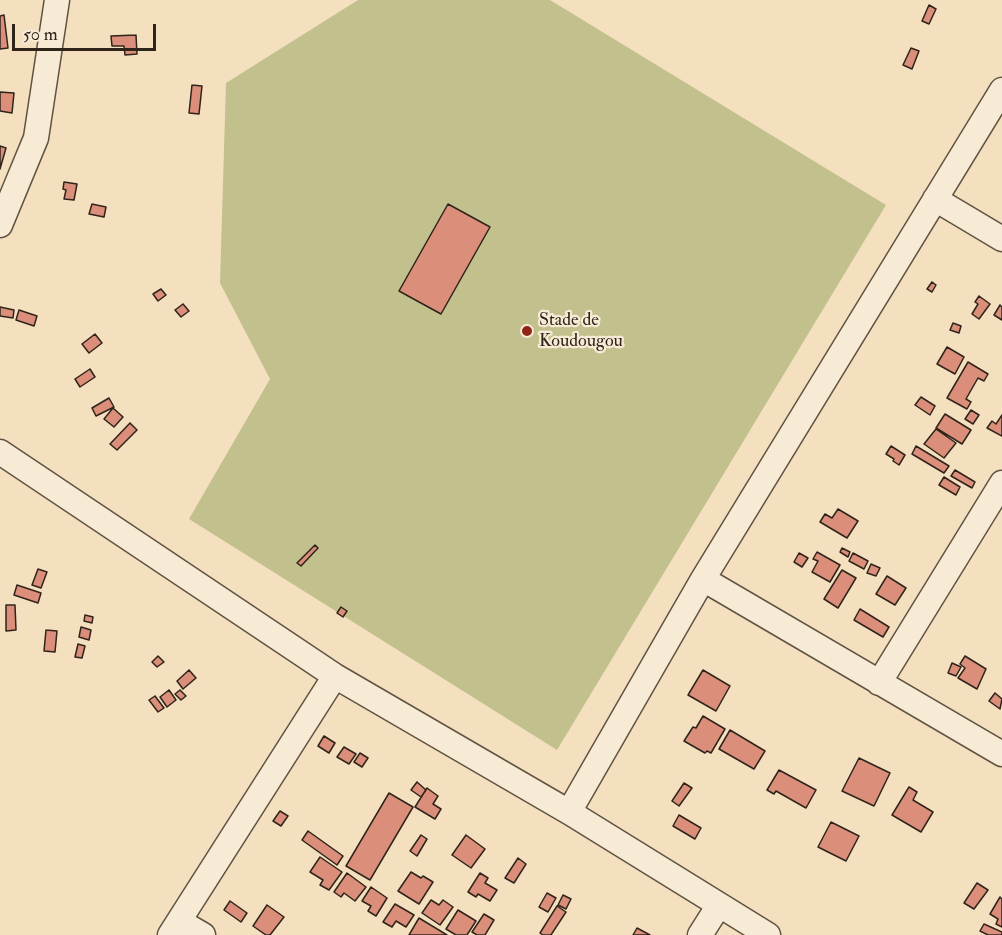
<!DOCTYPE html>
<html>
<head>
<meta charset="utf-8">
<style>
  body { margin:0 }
  #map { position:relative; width:1002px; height:935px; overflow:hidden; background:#f4e0bf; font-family:"IM FELL Double Pica",serif }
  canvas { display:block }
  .scale { position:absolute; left:12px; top:24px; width:144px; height:27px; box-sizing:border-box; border:3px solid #2f241a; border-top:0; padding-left:8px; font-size:18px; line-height:21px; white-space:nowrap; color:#2f241a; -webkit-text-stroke:4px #f8ebd5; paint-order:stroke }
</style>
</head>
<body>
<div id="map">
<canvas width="1002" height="935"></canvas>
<div class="scale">50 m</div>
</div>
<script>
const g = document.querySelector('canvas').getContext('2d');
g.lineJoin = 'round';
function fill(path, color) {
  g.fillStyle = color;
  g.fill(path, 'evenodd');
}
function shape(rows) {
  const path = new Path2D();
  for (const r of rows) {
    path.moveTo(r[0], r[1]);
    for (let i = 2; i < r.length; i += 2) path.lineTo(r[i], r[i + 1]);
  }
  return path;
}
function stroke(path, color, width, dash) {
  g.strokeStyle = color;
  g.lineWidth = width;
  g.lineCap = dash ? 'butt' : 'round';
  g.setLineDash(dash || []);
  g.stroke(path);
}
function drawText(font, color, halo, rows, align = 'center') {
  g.font = font + ' "IM FELL Double Pica",serif';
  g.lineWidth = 4.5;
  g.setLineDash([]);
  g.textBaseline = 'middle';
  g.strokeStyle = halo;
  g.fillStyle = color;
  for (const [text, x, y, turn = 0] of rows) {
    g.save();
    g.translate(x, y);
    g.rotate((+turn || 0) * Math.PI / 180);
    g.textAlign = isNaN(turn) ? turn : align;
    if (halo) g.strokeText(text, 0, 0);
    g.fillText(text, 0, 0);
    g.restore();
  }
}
fill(shape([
  [358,0,550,0,886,205,557,750,189,519,270,379,220,283,226,83]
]), '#c2c08d');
const building = shape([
  [929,5,936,9,929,24,922,21,929,5],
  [4,15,8,48,0,49,0,16,4,15],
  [136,35,137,54,125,55,124,46,112,46,111,36,136,35],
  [911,48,919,51,912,69,903,65,911,48],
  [192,85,202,86,199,114,189,113,192,85],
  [0,92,14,93,12,113,0,111,0,92],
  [0,146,6,148,0,169,0,146],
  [64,182,77,184,74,200,64,199,66,190,63,189,64,182],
  [92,204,106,207,104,217,89,214,92,204],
  [448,204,490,227,441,314,399,291,448,204],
  [932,282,936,285,932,292,927,289,932,282],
  [161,289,166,295,158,301,153,294,161,289],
  [979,296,990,304,979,319,972,314,978,304,975,302,979,296],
  [183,304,189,311,181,317,175,310,183,304],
  [1000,305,1002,307,1002,320,994,315,1000,305],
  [0,307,14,310,13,318,0,316,0,307],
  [19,310,37,316,34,326,16,320,19,310],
  [953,323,961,326,959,333,950,330,953,323],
  [95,334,102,343,89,353,82,344,95,334],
  [947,347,964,357,955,374,937,364,947,347],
  [968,362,988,374,984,381,978,378,966,399,971,402,967,409,947,398,968,362],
  [90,369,95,377,80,387,75,379,90,369],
  [921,397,935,406,930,415,915,405,921,397],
  [109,398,114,407,96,416,92,408,109,398],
  [113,408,123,417,114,427,104,419,113,408],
  [971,410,979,415,973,424,965,419,971,410],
  [945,414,971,430,962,444,936,428,945,414],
  [1002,415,1002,436,987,428,992,421,996,424,1002,415],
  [130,423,137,430,117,450,110,444,130,423],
  [936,429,956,443,944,458,924,444,936,429],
  [891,446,905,455,899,465,893,461,894,459,886,454,891,446],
  [916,446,949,466,944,473,912,454,916,446],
  [955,470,975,482,972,488,951,476,955,470],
  [944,477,960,487,956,495,939,485,944,477],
  [838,509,858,521,847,538,820,522,825,514,832,518,838,509],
  [315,545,318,548,301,566,297,563,315,545],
  [842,548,850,552,848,557,840,552,842,548],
  [817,552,840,565,830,582,812,572,818,561,813,559,817,552],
  [799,553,808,558,802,567,794,562,799,553],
  [853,553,868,561,864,569,849,561,853,553],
  [871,564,880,568,876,576,867,573,871,564],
  [38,569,47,572,41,588,32,585,38,569],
  [842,570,856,578,838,608,824,599,842,570],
  [887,576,906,588,895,605,876,594,887,576],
  [17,585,41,593,38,603,14,595,17,585],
  [6,605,15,605,16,630,6,631,6,605],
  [341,607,347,611,343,617,337,613,341,607],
  [860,609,889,627,883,637,854,620,860,609],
  [85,615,93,617,92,623,84,621,85,615],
  [81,627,91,630,89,640,79,637,81,627],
  [46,630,57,631,55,652,44,651,46,630],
  [78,644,85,646,82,658,75,657,78,644],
  [158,656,164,662,157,667,152,662,158,656],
  [965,656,986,669,977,689,958,678,965,668,960,664,965,656],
  [952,663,961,667,956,676,948,673,952,663],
  [189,670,196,678,183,689,177,681,189,670],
  [703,670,730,686,716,711,688,695,703,670],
  [169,690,176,700,167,707,160,697,169,690],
  [180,690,186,696,181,700,175,694,180,690],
  [995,693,1002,699,1000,709,989,701,995,693],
  [155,696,164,708,158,712,149,700,155,696],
  [703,716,725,729,711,753,707,751,705,753,684,741,693,727,696,728,703,716],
  [730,730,765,751,754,769,719,749,730,730],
  [324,736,335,743,329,753,318,746,324,736],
  [344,747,356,754,349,764,337,757,344,747],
  [360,753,368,758,362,767,354,762,360,753],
  [859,758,890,773,874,806,842,791,859,758],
  [779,770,816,790,806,808,776,791,774,794,767,790,779,770],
  [417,782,426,790,421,797,411,790,417,782],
  [684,783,692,788,679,806,672,801,684,783],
  [909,787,917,792,913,800,933,812,921,832,892,815,909,787],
  [427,788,438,796,433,804,441,809,435,819,415,807,427,788],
  [389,793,413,807,370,880,346,866,389,793],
  [280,811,288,816,281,826,273,821,280,811],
  [679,815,701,828,695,839,673,826,679,815],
  [831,822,859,836,846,861,818,847,831,822],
  [308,831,343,856,337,865,302,840,308,831],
  [421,835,427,839,417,856,410,851,421,835],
  [466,835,485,849,471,868,452,855,466,835],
  [320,857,342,872,329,890,320,885,323,880,310,872,320,857],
  [518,858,526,864,514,883,505,878,518,858],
  [411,872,421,878,423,876,433,882,419,904,398,891,411,872],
  [347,873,366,887,355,901,344,893,341,897,334,892,347,873],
  [480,873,488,878,485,883,497,890,490,901,478,894,476,897,468,892,480,873],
  [977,883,988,890,974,909,964,903,977,883],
  [371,887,387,898,376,916,368,911,371,906,362,901,371,887],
  [547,893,556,898,548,912,539,907,547,893],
  [563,895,571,899,566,909,558,905,563,895],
  [1000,897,1002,899,1002,927,996,924,998,919,990,914,1000,897],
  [431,900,439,905,443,900,453,907,440,925,422,913,431,900],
  [230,901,247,913,241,922,224,910,230,901],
  [395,904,414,915,406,927,396,921,392,927,383,922,395,904],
  [267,905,284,917,270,935,266,935,253,926,267,905],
  [557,906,566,912,551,935,543,935,540,933,557,906],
  [458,910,476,921,467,935,456,935,446,929,458,910],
  [484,914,494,920,485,935,477,935,472,932,484,914],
  [419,918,447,935,409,935,419,918],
  [984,924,1002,932,1002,935,988,935,980,931,984,924],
  [637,928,650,935,633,935,637,928]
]);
fill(building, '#db8e79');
stroke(building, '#2f241a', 1.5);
const minor = shape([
  [935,199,1002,239],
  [0,225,36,138,57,0],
  [0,452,335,676,569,812,768,935],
  [703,579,1002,754],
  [879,683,1002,483],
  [569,812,703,579,1002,90],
  [179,921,203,935],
  [170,935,335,676],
  [700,935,719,905]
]);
stroke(minor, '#605343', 27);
stroke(minor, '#f8ebd5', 24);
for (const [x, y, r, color] of [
  [527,331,6,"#8f2418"]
]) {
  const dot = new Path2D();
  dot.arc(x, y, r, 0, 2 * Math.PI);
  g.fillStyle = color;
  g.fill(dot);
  stroke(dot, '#f8ebd5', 2);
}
drawText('18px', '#2f241a', '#f8ebd5', [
  ["Stade de",539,321],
  ["Koudougou",539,342]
], 'left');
</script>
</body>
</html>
